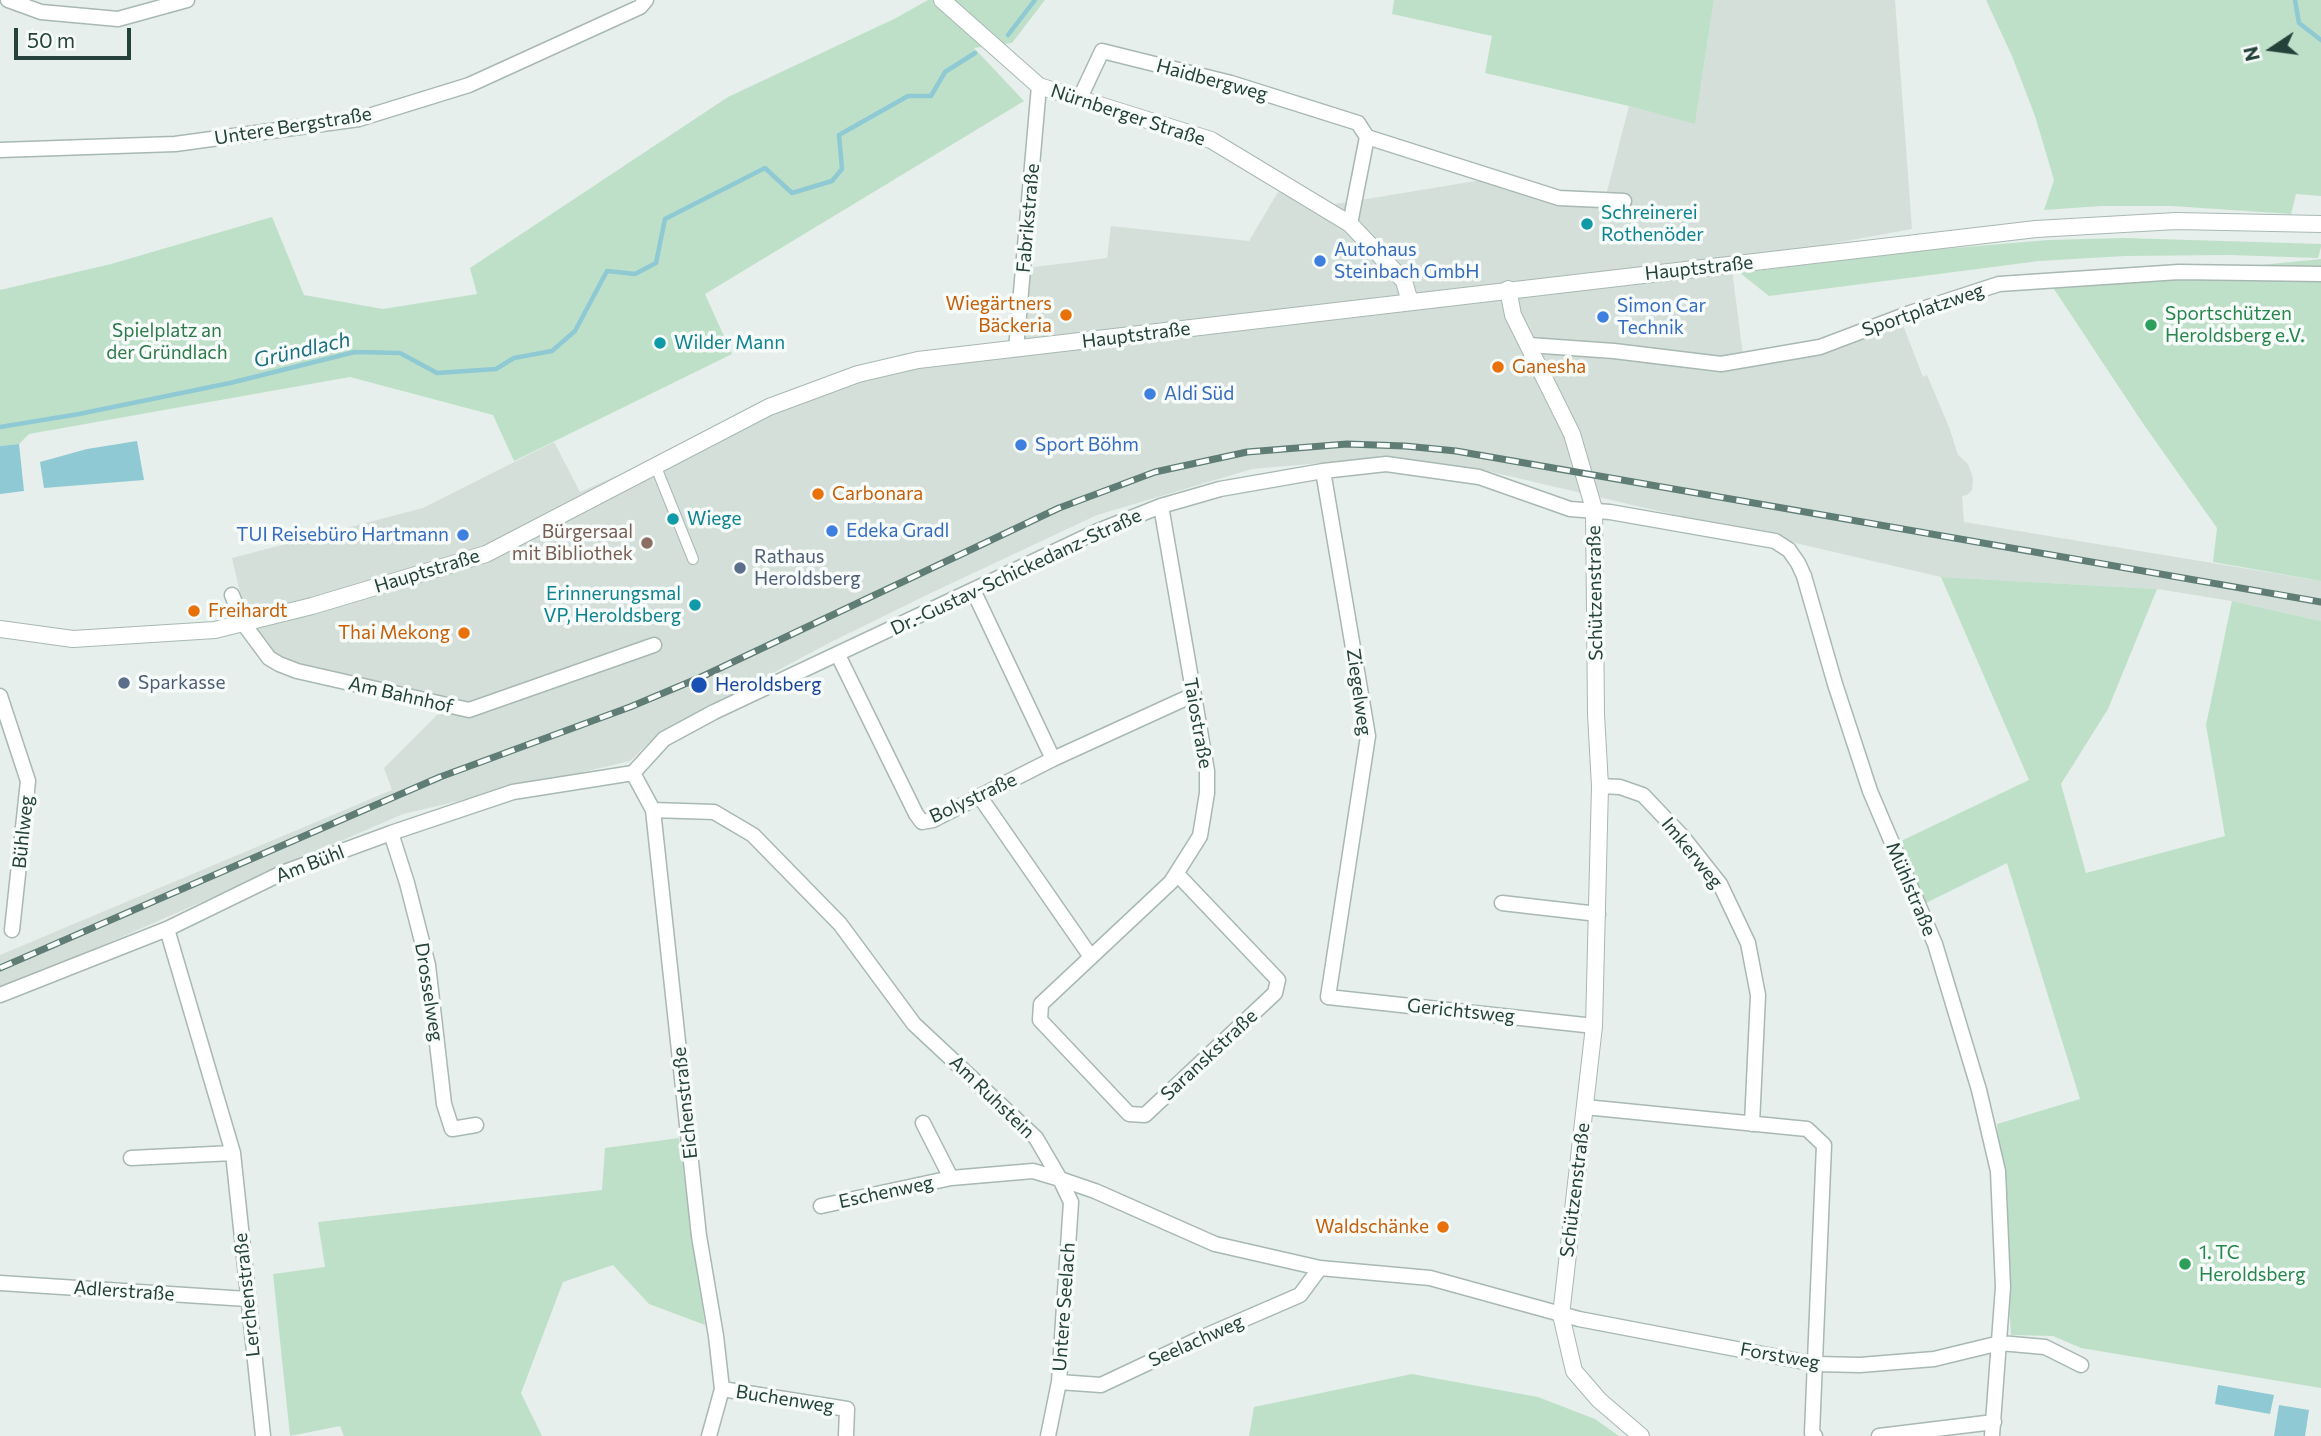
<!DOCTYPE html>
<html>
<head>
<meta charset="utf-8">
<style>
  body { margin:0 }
  #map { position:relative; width:2321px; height:1436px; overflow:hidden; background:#e6efeb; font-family:Commissioner,sans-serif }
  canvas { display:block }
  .north { position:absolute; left:2237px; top:14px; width:70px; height:70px; -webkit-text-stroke:5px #f7fbf9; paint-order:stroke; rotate:257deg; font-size:19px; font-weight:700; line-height:28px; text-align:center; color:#24423a }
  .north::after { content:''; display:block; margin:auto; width:24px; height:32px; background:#24423a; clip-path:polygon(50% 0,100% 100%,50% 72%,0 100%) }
  .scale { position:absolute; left:14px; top:28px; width:117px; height:32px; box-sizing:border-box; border:4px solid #24423a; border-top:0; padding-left:9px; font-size:21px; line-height:24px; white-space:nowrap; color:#24423a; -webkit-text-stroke:5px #f7fbf9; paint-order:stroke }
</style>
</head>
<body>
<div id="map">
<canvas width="2321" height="1436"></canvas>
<div class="north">N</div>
<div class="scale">50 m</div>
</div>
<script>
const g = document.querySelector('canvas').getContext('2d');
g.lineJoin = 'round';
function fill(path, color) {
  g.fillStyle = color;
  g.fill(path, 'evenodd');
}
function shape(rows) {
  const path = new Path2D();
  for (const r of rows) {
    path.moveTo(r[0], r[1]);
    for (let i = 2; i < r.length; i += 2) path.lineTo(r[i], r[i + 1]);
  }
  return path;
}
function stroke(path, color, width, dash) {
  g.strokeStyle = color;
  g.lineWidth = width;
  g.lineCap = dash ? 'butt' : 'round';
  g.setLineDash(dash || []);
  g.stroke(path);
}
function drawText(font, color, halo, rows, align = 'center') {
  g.font = font + ' Commissioner,sans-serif';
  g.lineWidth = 7;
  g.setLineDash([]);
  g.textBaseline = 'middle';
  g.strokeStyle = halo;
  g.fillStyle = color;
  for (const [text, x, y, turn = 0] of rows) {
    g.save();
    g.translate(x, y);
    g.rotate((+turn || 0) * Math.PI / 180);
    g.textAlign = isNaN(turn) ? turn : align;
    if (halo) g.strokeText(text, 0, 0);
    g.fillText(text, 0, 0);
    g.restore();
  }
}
fill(shape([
  [1714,0,1895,0,1912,229,1731,262,1743,355,1903,325,1923,377,1927,375,1949,427,1958,455,1968,464,1973,478,1972,490,1967,495,1962,496,1964,522,2321,581,2321,621,2232,601,2157,589,1941,577,1483,470,1389,457,1252,469,1097,515,933,592,829,643,657,735,630,761,403,814,0,990,0,955,392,790,384,768,442,710,292,677,271,668,254,652,232,558,423,508,554,442,580,492,770,408,857,378,1018,352,1026,268,1107,258,1111,226,1249,241,1278,192,1336,204,1482,180,1604,203,1629,106,1695,123]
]), '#d4dfda');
fill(shape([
  [928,0,1045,0,1012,43,974,48,1024,101,705,294,732,354,514,461,493,415,350,377,29,434,19,444,0,446,0,290,111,264,272,217,304,295,383,309,477,294,470,268,728,97,896,18],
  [1394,0,1714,0,1695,124,1629,106,1485,73,1492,36,1392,14],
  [1986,0,2321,0,2321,196,2296,194,2291,214,2172,206,2101,206,2044,210,2054,180,2035,116,2012,56],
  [2125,238,2321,244,2321,247,2318,258,2229,255,2125,256,2039,261,1769,296,1740,273,1907,252,2048,240],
  [2321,259,2321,581,2213,562,2217,528,2144,425,2052,286],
  [1941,577,2157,589,2108,709,2061,784,2086,873,2225,836,2206,725,2232,601,2321,621,2321,1388,2081,1348,2053,1336,2011,1335,1997,1124,2080,1099,2007,863,1926,903,1901,841,2029,780],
  [679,1138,705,1325,649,1304,613,1265,563,1282,521,1393,542,1436,344,1436,340,1426,290,1436,273,1274,325,1267,318,1222,602,1190,605,1148],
  [1412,1374,1538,1397,1595,1419,1619,1436,1249,1436,1254,1407]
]), '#bfe0c8');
fill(shape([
  [137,441,144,480,44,488,40,462,87,449],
  [19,444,24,491,0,494,0,446],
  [2218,1385,2274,1395,2270,1414,2215,1404],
  [2279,1405,2309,1410,2305,1436,2274,1436]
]), '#8ec9d4');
stroke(shape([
  [2295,0,2299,23,2321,40],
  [1008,35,1035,0],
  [0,427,79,414,230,383,355,352,400,353,437,373,496,369,514,358,552,351,575,331,607,271,635,274,656,263,665,219,765,168,792,193,832,181,842,169,839,135,908,96,931,96,945,72,975,53]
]), '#8ec9d4', 4.5);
const pedestrian = shape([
  [656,467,693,559]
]);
const minor = shape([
  [8,0,41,12,118,19,187,0],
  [1079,100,1102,51,1231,83,1358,123,1367,137,1559,198,1624,201],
  [0,150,175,144,359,119,469,85,640,7,646,0],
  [1350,224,1367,137],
  [1529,345,1614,351,1721,364,1820,347,1910,313,1999,284,2179,272,2321,274],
  [1016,349,1039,86],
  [1323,471,1368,736,1328,997,1594,1026],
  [1161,506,1207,771,1207,793,1200,836,1171,882,1041,1004,1040,1020,1129,1114,1145,1115,1275,993,1278,980,1178,875],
  [973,590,1053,759],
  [232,595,243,623,269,658,279,664,297,671,469,710,654,645],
  [838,655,916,814,922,822,933,820,1053,759,1193,695],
  [0,696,28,781,12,930],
  [633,773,664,739,714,712,1098,531,1161,506,1220,489,1323,471,1386,464,1479,477,1570,509,1610,512,1775,541,1789,550,1798,563,1804,576,1835,684,1870,791,1935,944,1979,1090,1998,1171,2003,1287,1992,1436],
  [633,773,653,810,699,1236,716,1336,722,1389,709,1436],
  [1600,786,1620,787,1643,795,1682,836,1720,884,1748,943,1758,995,1752,1124],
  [980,797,1091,957],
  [653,810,714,812,753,835,840,924,914,1024,1036,1138,1060,1179,1095,1191,1215,1244,1320,1268,1430,1278,1579,1319,1815,1364,1860,1365,1934,1359,2000,1343,2045,1347,2081,1365],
  [391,833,407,883,428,965,444,1104,452,1129,476,1125],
  [1502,903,1598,914],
  [167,929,233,1153,263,1436],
  [0,995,167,929,282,873,391,833,513,792,633,773],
  [1585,1107,1807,1129,1824,1145,1812,1433,1815,1436],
  [923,1123,951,1178],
  [131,1158,233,1153],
  [821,1206,951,1178,1033,1171,1060,1179,1071,1202,1059,1382,1048,1436],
  [0,1283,247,1299],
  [1059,1382,1101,1385,1203,1337,1300,1295,1320,1268],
  [722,1389,847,1409,846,1436],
  [1879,1436,1994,1422]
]);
const tertiary = shape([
  [942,0,1039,86,1211,140,1350,224,1404,281,1410,302],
  [1508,289,1513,315,1572,434,1594,509,1596,714,1600,786,1594,1026,1561,1315,1574,1371,1599,1400,1641,1436],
  [0,629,73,639,215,630,312,606,486,554,769,407,858,374,918,360,2036,229,2176,221,2321,224]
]);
stroke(pedestrian, '#a8b8b2', 12);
stroke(minor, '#a8b8b2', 17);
stroke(tertiary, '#a8b8b2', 18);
stroke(pedestrian, '#fff', 10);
stroke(minor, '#fff', 14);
stroke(tertiary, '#fff', 16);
const rail = shape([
  [0,968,440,777,630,707,699,678,1059,508,1155,472,1247,452,1347,444,1405,446,1456,451,2321,602]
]);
stroke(rail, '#5f7d75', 7);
stroke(rail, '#f7fbf9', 4.5, [13]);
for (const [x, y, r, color] of [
  [1587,224,7,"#0f9aa8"],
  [1320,261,7,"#3f7fe0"],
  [1066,315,7,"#e8710a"],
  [1603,317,7,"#3f7fe0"],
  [2151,325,7,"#2e9e5b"],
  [660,343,7,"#0f9aa8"],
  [1498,367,7,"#e8710a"],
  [1150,394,7,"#3f7fe0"],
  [1021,445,7,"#3f7fe0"],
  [818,494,7,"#e8710a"],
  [673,519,7,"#0f9aa8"],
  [832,531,7,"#3f7fe0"],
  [463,535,7,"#3f7fe0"],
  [647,543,7,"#8d6e63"],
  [740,568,7,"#5c6f8a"],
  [695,605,7,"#0f9aa8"],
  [194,611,7,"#e8710a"],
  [464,633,7,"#e8710a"],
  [124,683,7,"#5c6f8a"],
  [699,685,9,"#1a4fb4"],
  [1443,1227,7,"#e8710a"],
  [2185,1264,7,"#2e9e5b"]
]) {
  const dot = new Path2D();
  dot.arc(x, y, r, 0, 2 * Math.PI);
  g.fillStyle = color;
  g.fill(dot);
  stroke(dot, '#f7fbf9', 2.5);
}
drawText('19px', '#24423a', '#f7fbf9', [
  ["Haidbergweg",1212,80,15],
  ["Nürnberger Straße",1128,115,18],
  ["Untere Bergstraße",293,126,-9],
  ["Fabrikstraße",1028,218,-85],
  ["Hauptstraße",1699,268,-6],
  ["Sportplatzweg",1923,310,-19],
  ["Hauptstraße",1136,335,-7],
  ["Hauptstraße",427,571,-17],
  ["Dr.-Gustav-Schickedanz-Straße",1016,572,-25],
  ["Schützenstraße",1595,593,-91],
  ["Ziegelweg",1359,692,82],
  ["Am Bahnhof",401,695,13],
  ["Taiostraße",1198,723,80],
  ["Bolystraße",973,798,-25],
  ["Bühlweg",23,832,-84],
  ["Imkerweg",1692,853,51],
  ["Am Bühl",310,864,-21],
  ["Mühlstraße",1911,889,67],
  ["Drosselweg",429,992,81],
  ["Gerichtsweg",1461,1011,6],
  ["Saranskstraße",1209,1055,-43],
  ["Am Ruhstein",992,1097,44],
  ["Eichenstraße",685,1103,-96],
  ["Schützenstraße",1575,1190,-83],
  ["Eschenweg",886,1192,-12],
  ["Adlerstraße",124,1291,4],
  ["Lerchenstraße",247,1295,-96],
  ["Untere Seelach",1064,1307,-86],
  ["Seelachweg",1196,1341,-24],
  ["Forstweg",1780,1356,10],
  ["Buchenweg",785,1399,9]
]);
drawText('19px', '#0d838f', '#f7fbf9', [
  ["Schreinerei",1601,213],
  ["Rothenöder",1601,235],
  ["Wilder Mann",674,343],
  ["Wiege",687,519],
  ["Erinnerungsmal",681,594,"right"],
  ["VP, Heroldsberg",681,616,"right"]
], 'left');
drawText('19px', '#366cbe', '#f7fbf9', [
  ["Autohaus",1334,250],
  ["Steinbach GmbH",1334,272],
  ["Simon Car",1617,306],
  ["Technik",1617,328],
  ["Aldi Süd",1164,394],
  ["Sport Böhm",1035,445],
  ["Edeka Gradl",846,531],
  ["TUI Reisebüro Hartmann",449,535,"right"]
], 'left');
drawText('19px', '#c56008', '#f7fbf9', [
  ["Wiegärtners",1052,304],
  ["Bäckeria",1052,326],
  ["Ganesha",1512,367,"left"],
  ["Carbonara",832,494,"left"],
  ["Freihardt",208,611,"left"],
  ["Thai Mekong",450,633],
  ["Waldschänke",1429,1227]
], 'right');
drawText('19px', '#27864d', '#f7fbf9', [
  ["Sportschützen",2165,314],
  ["Heroldsberg e.V.",2165,336],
  ["1. TC",2199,1253],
  ["Heroldsberg",2199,1275]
], 'left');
drawText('19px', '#2d7a4b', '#f7fbf9', [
  ["Spielplatz an",167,331],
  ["der Gründlach",167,353]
]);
drawText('19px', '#785e54', '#f7fbf9', [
  ["Bürgersaal",633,532],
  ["mit Bibliothek",633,554]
], 'right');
drawText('19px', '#4e5e75', '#f7fbf9', [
  ["Rathaus",754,557],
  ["Heroldsberg",754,579],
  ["Sparkasse",138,683]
], 'left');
drawText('19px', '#164399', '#f7fbf9', [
  ["Heroldsberg",715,685]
], 'left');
drawText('italic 21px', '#1c6f80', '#f7fbf9', [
  ["Gründlach",302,350,-13]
]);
</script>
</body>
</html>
